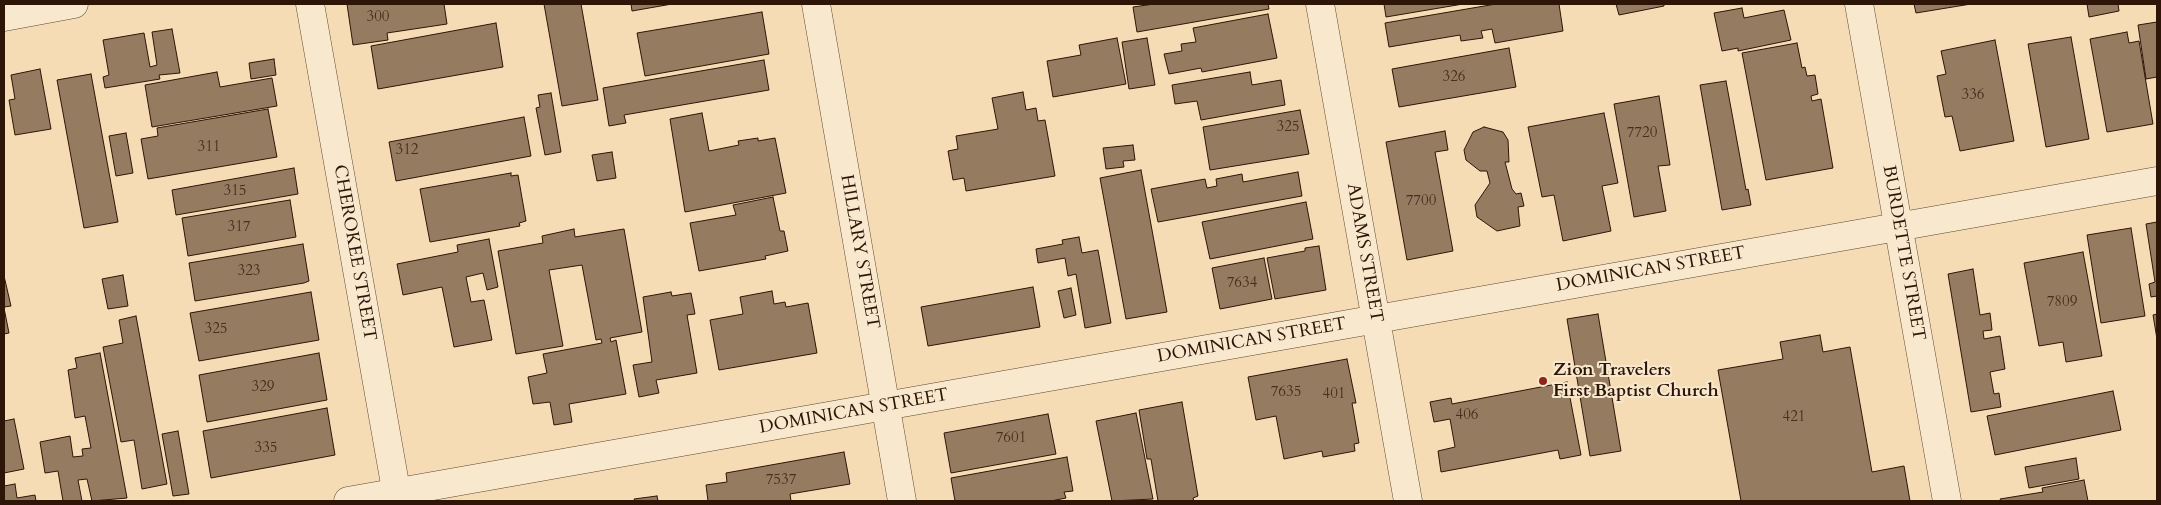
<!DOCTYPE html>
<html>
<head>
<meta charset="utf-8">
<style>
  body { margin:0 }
  #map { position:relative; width:2161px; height:505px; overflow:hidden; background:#f5dcb4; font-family:Cardo,serif }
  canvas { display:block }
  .frame { position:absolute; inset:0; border:5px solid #2d1507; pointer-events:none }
</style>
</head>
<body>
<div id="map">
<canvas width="2161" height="505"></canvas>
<div class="frame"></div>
</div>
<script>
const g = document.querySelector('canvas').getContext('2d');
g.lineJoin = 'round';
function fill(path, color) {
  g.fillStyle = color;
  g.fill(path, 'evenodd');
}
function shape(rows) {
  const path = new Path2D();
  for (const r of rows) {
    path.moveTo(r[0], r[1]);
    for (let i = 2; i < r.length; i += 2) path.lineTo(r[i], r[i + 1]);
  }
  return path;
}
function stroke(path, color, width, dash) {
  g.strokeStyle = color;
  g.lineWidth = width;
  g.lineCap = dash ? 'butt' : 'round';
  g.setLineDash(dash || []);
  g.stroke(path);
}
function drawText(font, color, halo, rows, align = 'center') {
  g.font = font + ' Cardo,serif';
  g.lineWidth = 4;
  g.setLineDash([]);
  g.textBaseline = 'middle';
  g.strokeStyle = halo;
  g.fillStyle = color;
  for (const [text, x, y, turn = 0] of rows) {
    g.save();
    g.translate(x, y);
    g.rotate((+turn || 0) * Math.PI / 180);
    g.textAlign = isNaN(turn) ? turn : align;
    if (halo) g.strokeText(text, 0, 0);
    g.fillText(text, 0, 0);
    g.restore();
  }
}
const building = shape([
  [347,4,444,4,447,24,387,33,388,40,353,45,347,4],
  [544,4,581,4,598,100,562,106,544,4],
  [631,4,672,4,632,11,631,4],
  [1154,4,1268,4,1269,9,1137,32,1133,7,1154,4],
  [1384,4,1463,4,1386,17,1384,4],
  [1496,4,1559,4,1563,31,1495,43,1492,29,1481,31,1483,38,1461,41,1460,35,1389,47,1385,23,1496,4],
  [1616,4,1664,4,1664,6,1619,15,1616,4],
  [1914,4,1971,4,1916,13,1914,4],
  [2087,4,2118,4,2119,11,2089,17,2087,4],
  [1742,8,1744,18,1784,10,1791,40,1738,51,1738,48,1722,51,1714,13,1742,8],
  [762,12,769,54,645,76,637,33,762,12],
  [1268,14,1277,58,1202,72,1201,68,1169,74,1164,54,1182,51,1181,44,1196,42,1193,28,1268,14],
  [2157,22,2157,77,2146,79,2138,25,2157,22],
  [496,23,503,67,378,89,371,46,496,23],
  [172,29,180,73,159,75,160,79,105,88,103,77,109,75,103,40,144,33,150,67,157,65,152,32,172,29],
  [2127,32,2129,43,2139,41,2153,124,2107,132,2090,39,2127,32],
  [2071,37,2089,139,2046,147,2028,44,2071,37],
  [1117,38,1126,84,1053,97,1047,61,1081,55,1079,45,1117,38],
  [1147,38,1155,85,1129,89,1122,42,1147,38],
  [1995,40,2014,141,1960,151,1952,116,1945,117,1937,76,1946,74,1941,51,1995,40],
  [1797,43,1802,68,1805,67,1807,76,1815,75,1818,94,1811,96,1812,101,1821,99,1833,168,1766,180,1742,53,1797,43],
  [1509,48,1516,87,1399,107,1392,69,1509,48],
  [274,59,276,75,251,79,249,63,274,59],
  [764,60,769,90,624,115,626,123,609,126,603,88,764,60],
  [40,69,51,129,15,135,9,100,15,99,11,75,40,69],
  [217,72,220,87,272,78,277,106,152,127,145,85,217,72],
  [1250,72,1252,85,1281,80,1285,105,1201,120,1197,101,1175,104,1172,85,1250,72],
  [91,74,118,222,84,228,57,80,91,74],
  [1726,81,1746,190,1748,189,1751,205,1722,210,1700,85,1726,81],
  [1023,92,1026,110,1036,108,1038,121,1045,120,1055,176,966,191,964,178,953,180,948,151,958,149,956,136,998,129,992,98,1023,92],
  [551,93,561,152,545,155,536,108,540,107,538,95,551,93],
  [1659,96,1670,165,1658,166,1666,211,1634,217,1614,104,1659,96],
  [268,109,277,157,148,179,141,139,158,136,157,128,268,109],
  [1300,110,1309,154,1210,170,1203,127,1300,110],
  [702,113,709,151,739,145,738,141,758,138,758,141,775,138,786,193,685,212,670,119,702,113],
  [1604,113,1618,183,1602,186,1611,231,1563,241,1554,195,1542,197,1528,127,1604,113],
  [524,117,531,156,396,181,389,142,524,117],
  [1484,127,1503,132,1508,140,1509,162,1505,162,1512,189,1516,194,1521,193,1524,206,1518,207,1520,226,1497,231,1477,217,1475,205,1490,183,1487,171,1480,171,1466,160,1464,150,1473,132,1484,127],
  [1445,131,1448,150,1435,152,1453,251,1407,260,1386,142,1445,131],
  [126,133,133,173,116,176,109,136,126,133],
  [1133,145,1135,160,1123,161,1124,167,1106,169,1103,148,1133,145],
  [612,152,616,178,597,181,592,155,612,152],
  [294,168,298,194,176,215,172,190,294,168],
  [1141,170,1167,312,1126,319,1100,178,1141,170],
  [1298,172,1302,196,1158,222,1151,189,1205,179,1207,188,1217,186,1216,179,1242,174,1243,182,1298,172],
  [511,173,511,176,518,175,526,221,519,223,520,226,430,242,420,189,511,173],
  [773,197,780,231,784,231,788,251,765,256,766,259,699,271,690,223,736,215,733,205,773,197],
  [290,200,296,237,188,256,182,218,290,200],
  [1306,202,1313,239,1210,259,1202,222,1306,202],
  [2157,222,2157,296,2151,297,2149,284,2155,282,2146,224,2157,222],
  [2131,228,2145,316,2101,323,2087,235,2131,228],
  [574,229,575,237,624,229,642,332,610,338,611,342,616,340,626,394,569,404,572,422,554,425,550,402,533,404,528,377,547,373,543,354,602,343,601,339,596,340,582,265,549,270,563,346,516,354,498,251,543,243,542,236,574,229],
  [1079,237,1082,253,1098,250,1111,323,1085,328,1076,274,1068,276,1065,258,1038,263,1036,249,1063,244,1062,240,1079,237],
  [489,239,498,287,487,290,483,273,466,277,471,302,484,300,492,340,454,347,442,287,403,295,397,264,458,252,457,245,489,239],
  [303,244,309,281,304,283,195,301,189,263,303,244],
  [1319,246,1326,290,1275,299,1267,258,1305,251,1305,248,1319,246],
  [2083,252,2102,356,2066,362,2063,342,2039,346,2024,263,2083,252],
  [1264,258,1272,299,1220,309,1212,268,1264,258],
  [1973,269,1980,315,1990,313,1992,330,1983,331,1984,339,2000,336,2005,369,1990,372,1994,394,1999,393,2001,407,1971,412,1948,274,1973,269],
  [123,275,128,306,108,309,102,279,123,275],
  [4,276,11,306,4,307,4,276],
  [1033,287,1040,327,928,346,921,307,1033,287],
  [1071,288,1076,315,1064,318,1058,291,1071,288],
  [772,291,774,304,785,302,786,307,808,303,817,353,719,370,710,320,743,314,740,297,772,291],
  [311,292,319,340,199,361,190,313,311,292],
  [671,292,672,296,691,293,695,314,687,315,697,373,656,380,659,393,639,397,633,365,652,362,643,297,671,292],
  [4,308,9,333,4,334,4,308],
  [1598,314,1621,451,1590,456,1567,319,1598,314],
  [2157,314,2157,339,2153,315,2157,314],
  [136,316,167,484,142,489,134,440,121,442,103,347,123,343,119,320,136,316],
  [1820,335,1823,352,1850,347,1872,472,1904,466,1910,501,1741,501,1718,370,1783,359,1780,342,1820,335],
  [100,353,127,498,92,501,87,479,78,480,82,501,63,501,58,471,45,473,40,442,70,436,73,457,83,456,82,449,91,448,85,416,75,418,68,370,77,368,75,358,100,353],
  [319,353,327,400,207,422,199,375,319,353],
  [1347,359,1356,403,1352,403,1359,443,1354,444,1355,451,1323,457,1322,451,1284,459,1276,416,1256,420,1248,377,1347,359],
  [1567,382,1581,455,1560,459,1558,450,1441,472,1438,451,1455,447,1450,419,1434,422,1430,402,1451,398,1452,404,1567,382],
  [2113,391,2121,430,1995,455,1987,416,2113,391],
  [1182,402,1198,496,1193,498,1194,501,1158,501,1151,459,1147,459,1139,410,1182,402],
  [327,408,335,455,211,478,203,431,327,408],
  [1136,413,1153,499,1112,501,1096,421,1136,413],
  [1048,414,1056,454,951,473,944,433,1048,414],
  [14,419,24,469,4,473,4,421,14,419],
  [178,431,189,494,173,496,162,434,178,431],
  [844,452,850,484,790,494,791,501,708,501,706,485,727,482,726,473,844,452],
  [1067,457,1073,491,1064,492,1066,498,1051,501,955,501,951,478,1067,457],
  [2076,458,2079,479,2029,488,2025,467,2076,458],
  [2084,480,2088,501,2001,501,2000,499,2043,492,2042,488,2084,480],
  [15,484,17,498,35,495,36,501,4,501,4,486,15,484],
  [657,496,658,501,635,501,634,499,657,496]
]);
fill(building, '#957c61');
stroke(building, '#2d1507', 1);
const minor = shape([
  [310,4,398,501],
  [816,4,902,501],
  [1320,4,1408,501],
  [1859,4,1947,501],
  [4,17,74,4],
  [348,501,2157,181]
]);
stroke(minor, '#5f4732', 29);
stroke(minor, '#f8e8ce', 28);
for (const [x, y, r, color] of [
  [1543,381,5,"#8f2418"]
]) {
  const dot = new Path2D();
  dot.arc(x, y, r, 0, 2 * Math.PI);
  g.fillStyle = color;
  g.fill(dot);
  stroke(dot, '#f8e8ce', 2);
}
drawText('15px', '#472f1e', null, [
  ["300",378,18],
  ["326",1454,78],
  ["336",1973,96],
  ["325",1288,128],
  ["7720",1642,134],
  ["311",209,148],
  ["312",407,151],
  ["315",235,192],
  ["7700",1421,202],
  ["317",239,228],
  ["323",249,272],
  ["7634",1242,284],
  ["7809",2062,303],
  ["325",216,330],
  ["329",263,388],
  ["7635",1286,393],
  ["401",1334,395],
  ["406",1467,416],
  ["421",1794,418],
  ["7601",1011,439],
  ["335",266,449],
  ["7537",781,481]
]);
drawText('18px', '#2d1507', '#f8e8ce', [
  ["HILLARY STREET",859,252,80],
  ["CHEROKEE STREET",354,253,80],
  ["ADAMS STREET",1364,253,80],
  ["BURDETTE STREET",1903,253,80],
  ["DOMINICAN STREET",1651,270,-10],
  ["DOMINICAN STREET",1252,341,-10],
  ["DOMINICAN STREET",854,412,-10]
]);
drawText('bold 18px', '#2d1507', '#f8e8ce', [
  ["Zion Travelers",1553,371],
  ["First Baptist Church",1553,392]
], 'left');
</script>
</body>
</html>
